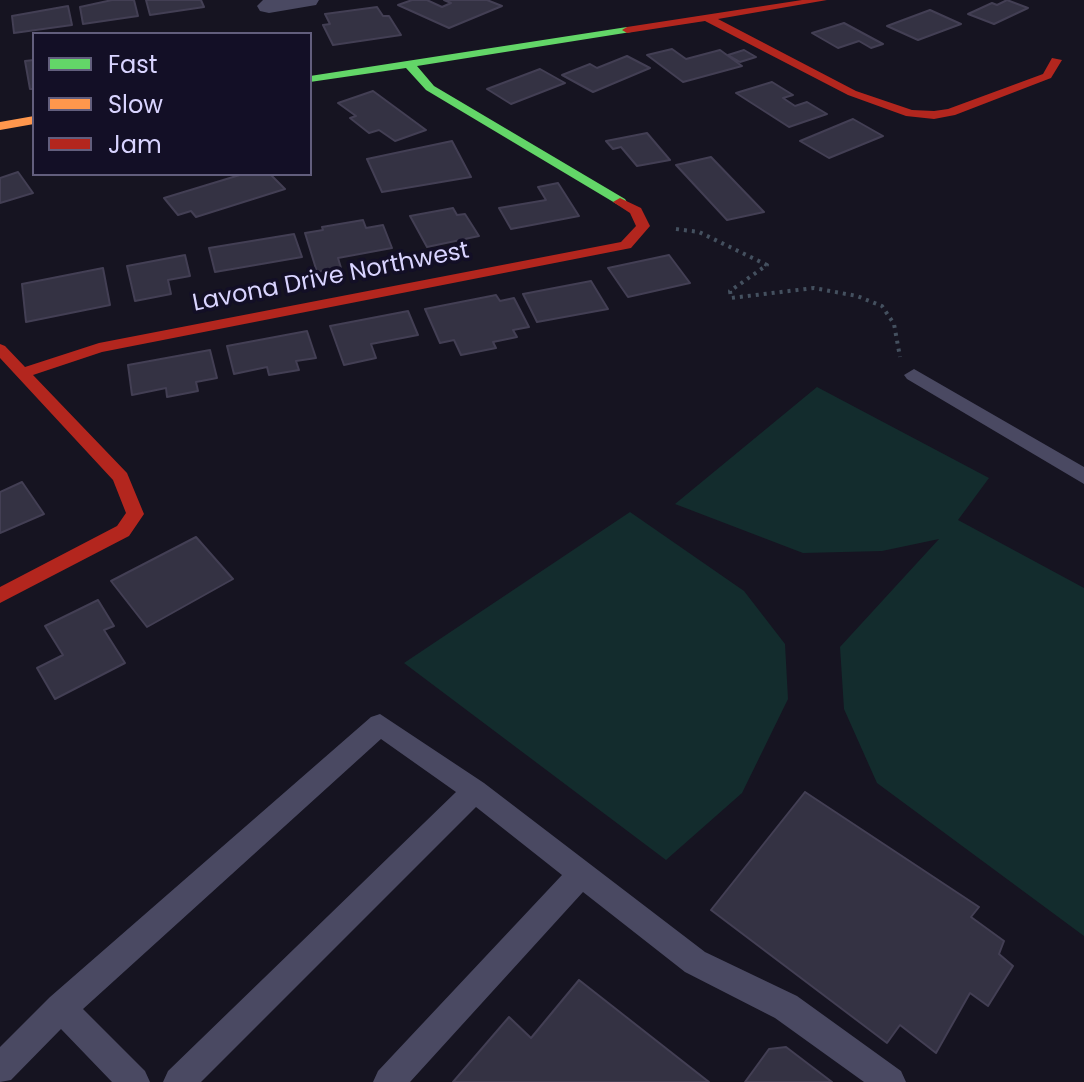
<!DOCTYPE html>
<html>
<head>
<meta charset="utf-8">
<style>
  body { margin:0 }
  #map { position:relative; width:1084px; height:1082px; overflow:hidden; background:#161421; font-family:Poppins,sans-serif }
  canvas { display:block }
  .legend { position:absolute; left:32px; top:32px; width:280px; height:144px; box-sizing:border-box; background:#130f26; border:2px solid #625e7d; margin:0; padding:10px 14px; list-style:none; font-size:24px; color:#d9d4ff }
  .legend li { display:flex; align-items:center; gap:16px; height:40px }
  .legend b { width:40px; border:2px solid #625e7d }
</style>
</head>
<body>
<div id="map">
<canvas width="1084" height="1082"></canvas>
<ul class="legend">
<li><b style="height:10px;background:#63d668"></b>Fast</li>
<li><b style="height:10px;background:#ff974d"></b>Slow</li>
<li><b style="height:10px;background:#b3261e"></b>Jam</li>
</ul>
</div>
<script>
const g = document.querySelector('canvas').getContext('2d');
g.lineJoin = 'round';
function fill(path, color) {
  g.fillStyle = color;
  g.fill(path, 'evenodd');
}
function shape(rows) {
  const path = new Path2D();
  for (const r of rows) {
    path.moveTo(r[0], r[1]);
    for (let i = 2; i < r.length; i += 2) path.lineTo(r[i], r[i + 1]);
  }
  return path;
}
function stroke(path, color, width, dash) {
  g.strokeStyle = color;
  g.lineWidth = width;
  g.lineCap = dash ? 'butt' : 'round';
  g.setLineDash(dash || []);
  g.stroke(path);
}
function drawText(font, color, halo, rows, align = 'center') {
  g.font = font + ' Poppins,sans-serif';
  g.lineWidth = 7;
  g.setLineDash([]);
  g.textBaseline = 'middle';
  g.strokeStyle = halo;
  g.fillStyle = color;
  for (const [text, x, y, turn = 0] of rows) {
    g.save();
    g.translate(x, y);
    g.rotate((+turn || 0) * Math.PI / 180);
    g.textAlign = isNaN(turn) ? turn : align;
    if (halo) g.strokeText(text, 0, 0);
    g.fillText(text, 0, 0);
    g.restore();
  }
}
fill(shape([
  [817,387,989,478,958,520,1084,588,1084,936,877,783,844,709,840,647,939,539,882,551,803,553,675,504],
  [630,512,744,591,785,644,788,699,742,793,666,860,404,663]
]), '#132c2d');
const building = shape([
  [112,0,134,0,138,16,83,24,80,7,112,0],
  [146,0,201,0,204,7,150,15,146,0],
  [412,0,427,0,442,7,451,3,444,0,487,0,502,6,449,28,398,5,412,0],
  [1007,0,1028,8,994,24,968,14,992,3,997,5,1007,0],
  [68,6,72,25,14,33,12,16,68,6],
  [377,7,383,16,389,16,401,35,333,45,323,25,330,24,325,14,377,7],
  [930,10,961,24,918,40,887,26,930,10],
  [844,23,883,44,871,48,859,41,838,48,812,33,844,23],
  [672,49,686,59,720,50,742,66,683,82,647,55,672,49],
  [744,50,756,57,740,62,728,55,744,50],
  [627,56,650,68,593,92,562,75,590,64,597,68,627,56],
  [34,60,34,89,30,89,25,61,34,60],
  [540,69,565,83,511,104,487,89,540,69],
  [772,82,793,95,783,98,795,106,807,102,827,114,789,127,736,93,772,82],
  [373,91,426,130,395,141,379,130,369,133,350,118,356,116,338,103,373,91],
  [853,119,883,136,829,158,800,141,853,119],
  [647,133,670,160,637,166,621,147,613,149,606,141,647,133],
  [452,141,471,177,382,192,367,159,452,141],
  [711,157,764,212,727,220,676,165,711,157],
  [18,172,33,193,0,203,0,178,18,172],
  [243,174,270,174,285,189,196,217,191,211,178,215,164,198,243,174],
  [558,183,579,216,511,229,499,208,546,200,538,187,558,183],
  [453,208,457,215,465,214,479,236,427,247,410,216,453,208],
  [363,220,366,228,383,225,392,248,338,258,341,268,317,272,305,233,323,230,322,227,363,220],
  [294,234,302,257,215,272,209,248,294,234],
  [185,255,190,276,168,280,171,294,135,301,127,266,185,255],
  [669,255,690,283,628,297,608,268,669,255],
  [103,268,110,305,26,322,22,284,103,268],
  [591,281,608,309,537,322,523,294,591,281],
  [496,295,500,301,514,298,529,327,513,330,517,337,493,342,496,348,461,355,454,340,440,343,425,309,496,295],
  [408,311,418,335,371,344,376,358,344,365,330,326,408,311],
  [307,331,316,358,296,361,299,370,269,375,267,367,234,374,227,346,307,331],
  [210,350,217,378,196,382,198,391,167,397,166,388,132,395,128,365,210,350],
  [22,482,44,514,0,533,0,492,22,482],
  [196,537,233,579,147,627,111,581,196,537],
  [98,600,114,626,104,630,125,663,55,699,37,668,63,655,45,626,98,600],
  [805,792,979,907,971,917,1004,941,999,954,1013,966,988,1006,970,993,936,1053,900,1025,887,1043,711,910,805,792],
  [579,980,709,1082,453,1082,509,1017,531,1038,579,980],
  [786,1047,832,1082,745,1082,769,1049,786,1047]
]);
fill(building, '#343243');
stroke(building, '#433f54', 2);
stroke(shape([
  [676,229,699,232,767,265,730,291,731,298,814,288,857,296,882,306,894,324,900,357]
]), '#44505f', 4, [3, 5]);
fill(shape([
  [914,369,1084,467,1084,484,907,379,904,375,914,369],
  [380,714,484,783,705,952,797,996,901,1071,906,1082,864,1082,775,1018,685,972,583,892,410,1082,373,1082,378,1071,562,875,476,807,201,1082,163,1082,168,1071,456,792,381,739,83,1009,145,1071,150,1082,112,1082,61,1029,11,1080,0,1082,0,1047,50,997,371,717,380,714]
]), '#4a4962');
fill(shape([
  [319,0,316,5,269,13,260,11,257,6,263,0,319,0]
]), '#4a4962');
fill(shape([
  [627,27,632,30,631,32,417,66,434,86,625,199,627,202,620,206,426,90,406,68,310,82,310,76,627,27]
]), '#63d668');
fill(shape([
  [34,116,34,124,0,130,0,122,34,116]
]), '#ff974d');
fill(shape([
  [802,0,827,0,718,19,856,91,912,110,934,111,948,109,1043,74,1052,58,1062,60,1051,78,955,115,934,119,906,116,848,95,705,21,627,33,622,30,627,27,802,0],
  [620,198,641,208,650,226,631,248,102,352,33,375,127,473,144,514,129,536,0,603,0,587,117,526,126,513,113,480,0,358,0,344,5,346,25,367,99,343,621,242,636,226,630,213,613,202,620,198]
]), '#b3261e');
drawText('24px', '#d9d4ff', '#130f26', [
  ["Lavona Drive Northwest",331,278,-11]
]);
</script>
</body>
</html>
